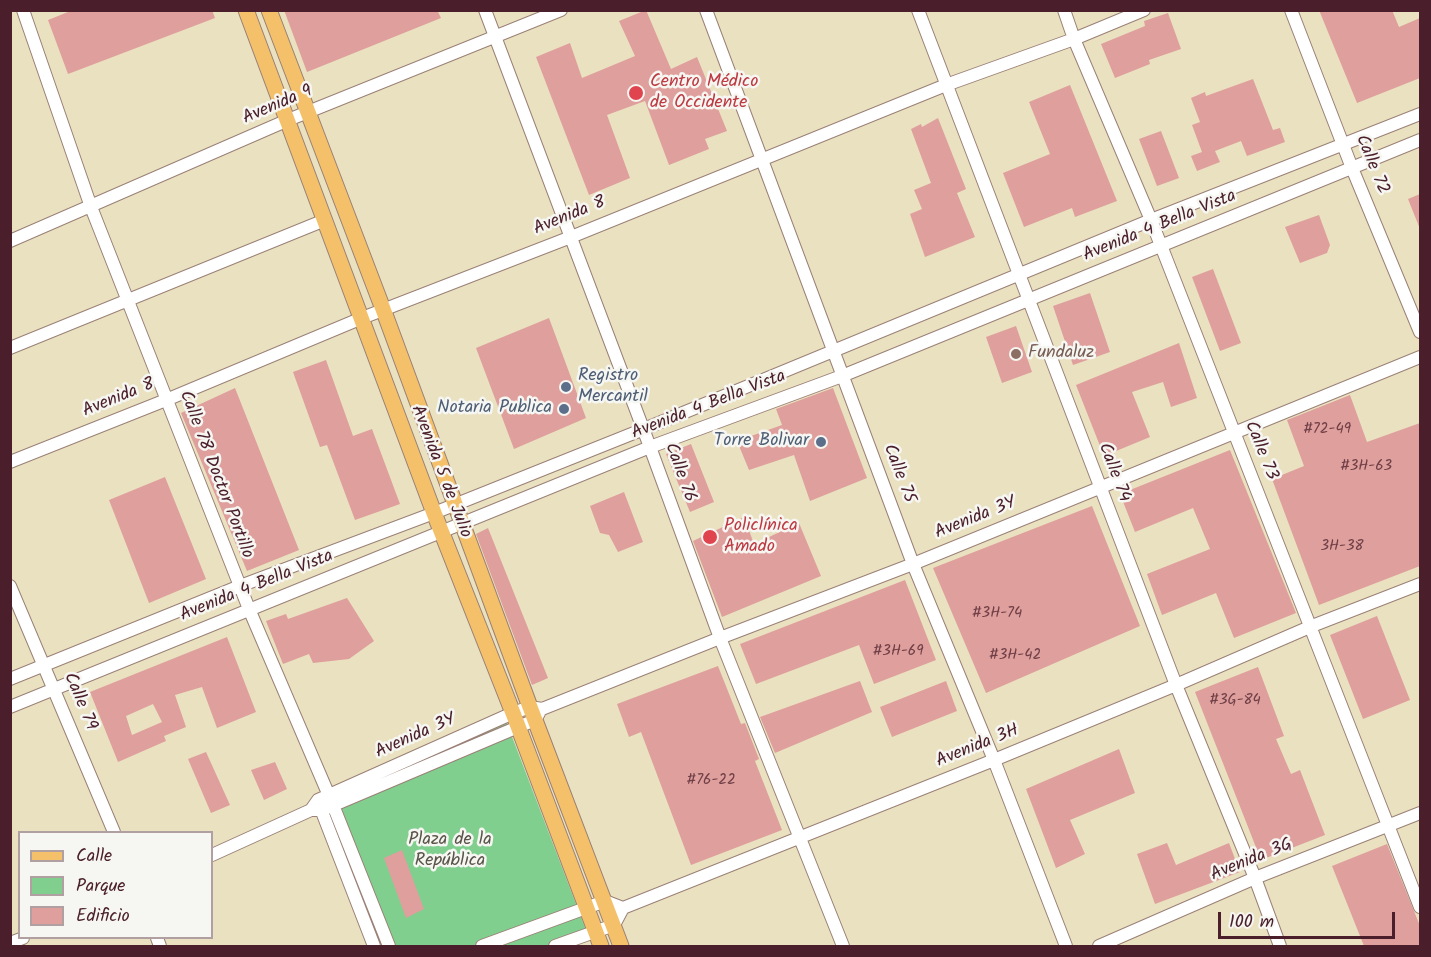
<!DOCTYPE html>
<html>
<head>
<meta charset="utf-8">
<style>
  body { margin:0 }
  #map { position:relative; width:1431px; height:957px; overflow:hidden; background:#eae1c0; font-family:Kalam,sans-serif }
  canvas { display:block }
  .frame { position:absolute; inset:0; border:12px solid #4a1f2b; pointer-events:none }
  .legend { position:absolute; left:18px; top:831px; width:195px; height:108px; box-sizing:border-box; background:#f6f6f2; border:2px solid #b1a0a2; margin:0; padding:8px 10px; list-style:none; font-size:18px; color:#4a1f2b }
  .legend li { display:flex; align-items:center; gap:12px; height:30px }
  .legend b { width:30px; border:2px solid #b1a0a2 }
  .scale { position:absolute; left:1218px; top:912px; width:177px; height:27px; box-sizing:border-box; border:3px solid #4a1f2b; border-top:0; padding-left:8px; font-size:18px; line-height:21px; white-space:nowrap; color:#4a1f2b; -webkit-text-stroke:4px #f6f6f2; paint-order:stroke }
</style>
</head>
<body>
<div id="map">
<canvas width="1431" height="957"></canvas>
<div class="frame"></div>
<ul class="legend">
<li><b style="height:8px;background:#f4c16a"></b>Calle</li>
<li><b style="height:16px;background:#80cf8e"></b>Parque</li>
<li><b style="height:16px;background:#df9f9c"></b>Edificio</li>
</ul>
<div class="scale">100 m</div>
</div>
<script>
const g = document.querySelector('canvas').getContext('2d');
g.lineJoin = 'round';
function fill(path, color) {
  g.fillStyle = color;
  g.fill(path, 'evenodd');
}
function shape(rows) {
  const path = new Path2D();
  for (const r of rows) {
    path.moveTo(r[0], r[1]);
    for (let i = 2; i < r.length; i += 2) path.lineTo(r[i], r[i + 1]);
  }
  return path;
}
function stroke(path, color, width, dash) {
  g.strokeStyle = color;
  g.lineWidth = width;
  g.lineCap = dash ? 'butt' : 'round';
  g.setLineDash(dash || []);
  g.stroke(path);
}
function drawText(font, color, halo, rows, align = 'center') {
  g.font = font + ' Kalam,sans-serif';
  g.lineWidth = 5;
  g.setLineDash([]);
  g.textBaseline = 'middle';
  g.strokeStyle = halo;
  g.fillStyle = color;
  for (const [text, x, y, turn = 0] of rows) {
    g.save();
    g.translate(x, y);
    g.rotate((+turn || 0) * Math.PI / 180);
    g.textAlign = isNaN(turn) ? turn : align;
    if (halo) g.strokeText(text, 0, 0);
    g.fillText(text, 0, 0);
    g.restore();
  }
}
fill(shape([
  [506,721,589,938,565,946,383,946,327,802]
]), '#80cf8e');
fill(shape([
  [73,10,212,10,215,18,68,74,48,20],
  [284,10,437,10,441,18,307,72],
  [646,10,671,69,697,57,727,131,705,139,709,149,669,165,645,101,607,115,630,178,589,195,536,57,570,43,582,78,635,56,619,21],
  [1319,10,1392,10,1399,27,1420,18,1420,78,1357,103],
  [1168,13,1181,49,1149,60,1150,64,1115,78,1101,44,1145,26,1144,21],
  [1253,79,1273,130,1280,128,1285,142,1247,156,1241,141,1215,151,1220,162,1197,171,1191,156,1202,152,1192,125,1200,122,1191,98,1205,92,1206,96],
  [1070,85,1117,201,1075,217,1072,208,1024,227,1003,173,1050,154,1029,102],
  [938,118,966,189,957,193,975,237,925,257,910,214,922,209,914,190,931,183,911,129,921,124,922,127],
  [1161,131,1179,178,1157,186,1139,139],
  [1420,194,1420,229,1408,199],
  [1319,215,1330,245,1327,253,1300,263,1285,227],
  [1213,269,1241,343,1220,351,1192,277],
  [1090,293,1110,352,1073,365,1053,306],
  [549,318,586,418,514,449,476,348],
  [1016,326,1032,372,1002,383,986,337],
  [1179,343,1197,398,1171,407,1163,382,1132,392,1150,437,1104,456,1076,385],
  [326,360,353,436,372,429,400,504,355,520,327,445,320,447,293,372],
  [235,388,299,550,247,571,181,413],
  [833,388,867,478,810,501,794,455,749,470,737,441,782,425,776,409],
  [1350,395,1367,442,1420,423,1420,566,1319,605,1272,479,1304,466,1287,420],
  [691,444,714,502,690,512,666,454],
  [1230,450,1296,613,1234,638,1216,593,1162,615,1147,574,1210,549,1193,508,1135,532,1120,494],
  [165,477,206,579,149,603,109,500],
  [624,492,643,542,618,552,609,535,600,533,590,506],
  [1092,506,1140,626,986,693,933,568],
  [744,517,754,544,799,523,821,576,722,617,693,541],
  [488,528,548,678,532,685,476,534],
  [905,580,936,660,874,684,859,645,756,684,740,644],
  [347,598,374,641,349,659,313,663,309,654,283,664,266,621,286,614,288,619],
  [1377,616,1410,700,1363,719,1330,635],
  [227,637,256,712,217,728,202,687,175,695,186,727,164,736,166,741,118,762,90,692],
  [153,704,162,722,132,735,126,716],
  [718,666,741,724,745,723,759,759,755,761,782,830,691,865,641,732,629,737,617,704],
  [1258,667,1284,736,1276,739,1291,774,1300,770,1325,835,1261,860,1195,692],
  [860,681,872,712,775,753,760,717],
  [946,681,957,711,892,737,880,707],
  [1119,749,1135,793,1070,820,1085,854,1056,868,1026,789],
  [206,752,230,805,211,813,188,759],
  [275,762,287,789,264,800,251,770],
  [1167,843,1176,865,1229,843,1240,872,1155,904,1137,854],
  [1387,844,1420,926,1420,946,1364,946,1332,866],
  [402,850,424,909,406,918,384,858]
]), '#df9f9c');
const minor = shape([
  [23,10,91,207,249,609,333,805,389,946],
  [485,10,650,447,720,638,843,946],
  [706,10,913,564,994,760,1066,946],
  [918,10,1176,685,1255,878,1280,946],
  [1064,10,1074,39,1151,220,1420,907],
  [1291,10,1352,168,1420,332],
  [10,241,288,120,561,10],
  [10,348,325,220],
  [10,462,166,400,362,318,571,237,946,85,1074,39,1144,10],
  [10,586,114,832],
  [10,679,240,586,434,513,644,429,1151,220,1420,114],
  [10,707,650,447,842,376,1420,140],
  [319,804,374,946],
  [311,810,318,800,513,713,530,707,542,709,720,638,913,564,1420,357],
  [212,855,311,810,322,810,518,727,535,720,539,713],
  [157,938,160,946],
  [10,943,23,938],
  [482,946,605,901,623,908],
  [555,946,614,925,623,908,994,760,1176,685,1312,626,1420,584],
  [1099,946,1255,878,1420,813]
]);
const major = shape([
  [246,10,434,513,513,713,601,946],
  [269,10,383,309,530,707,621,946]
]);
stroke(minor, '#9a8076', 14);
stroke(major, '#9a8076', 17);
stroke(minor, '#fff', 12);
stroke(major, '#f4c16a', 15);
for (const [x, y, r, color] of [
  [636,93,8,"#e0444e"],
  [1016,354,6,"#8d6e63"],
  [566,387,6,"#5c6f8a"],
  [564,409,6,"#5c6f8a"],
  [821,442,6,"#5c6f8a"],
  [710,537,8,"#e0444e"]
]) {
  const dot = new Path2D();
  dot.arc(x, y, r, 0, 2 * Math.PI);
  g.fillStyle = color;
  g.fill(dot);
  stroke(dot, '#f6f6f2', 2);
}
drawText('15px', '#6f3f47', null, [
  ["#72-49",1327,430],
  ["#3H-63",1366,467],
  ["3H-38",1342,547],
  ["#3H-74",997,614],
  ["#3H-69",898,652],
  ["#3H-42",1015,656],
  ["#3G-84",1235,701],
  ["#76-22",711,781]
]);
drawText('18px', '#be3a42', '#f6f6f2', [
  ["Centro Médico",650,83],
  ["de Occidente",650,104],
  ["Policlínica",724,527],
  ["Amado",724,548]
], 'left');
drawText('18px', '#4a1f2b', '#f6f6f2', [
  ["Avenida 9",278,106,-23],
  ["Calle 72",1371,165,68],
  ["Avenida 8",570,217,-22],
  ["Avenida 4 Bella Vista",1160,227,-22],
  ["Avenida 8",119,399,-22],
  ["Avenida 4 Bella Vista",709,406,-21],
  ["Calle 73",1260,451,68],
  ["Avenida 5 de Julio",440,472,69],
  ["Calle 76",679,473,70],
  ["Calle 74",1113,473,69],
  ["Calle 75",898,474,69],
  ["Calle 78 Doctor Portillo",215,475,69],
  ["Avenida 3Y",976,519,-22],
  ["Avenida 4 Bella Vista",257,587,-22],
  ["Calle 79",79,702,67],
  ["Avenida 3Y",416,737,-24],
  ["Avenida 3H",978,747,-22],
  ["Avenida 3G",1252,861,-22]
]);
drawText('18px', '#785e54', '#f6f6f2', [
  ["Fundaluz",1028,354]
], 'left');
drawText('18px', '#4e5e75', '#f6f6f2', [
  ["Registro",578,377,"left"],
  ["Mercantil",578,398,"left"],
  ["Notaria Publica",552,409],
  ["Torre Bolivar",809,442]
], 'right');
drawText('18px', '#5a5449', '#f6f6f2', [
  ["Plaza de la",450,841],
  ["República",450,862]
]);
</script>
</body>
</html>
